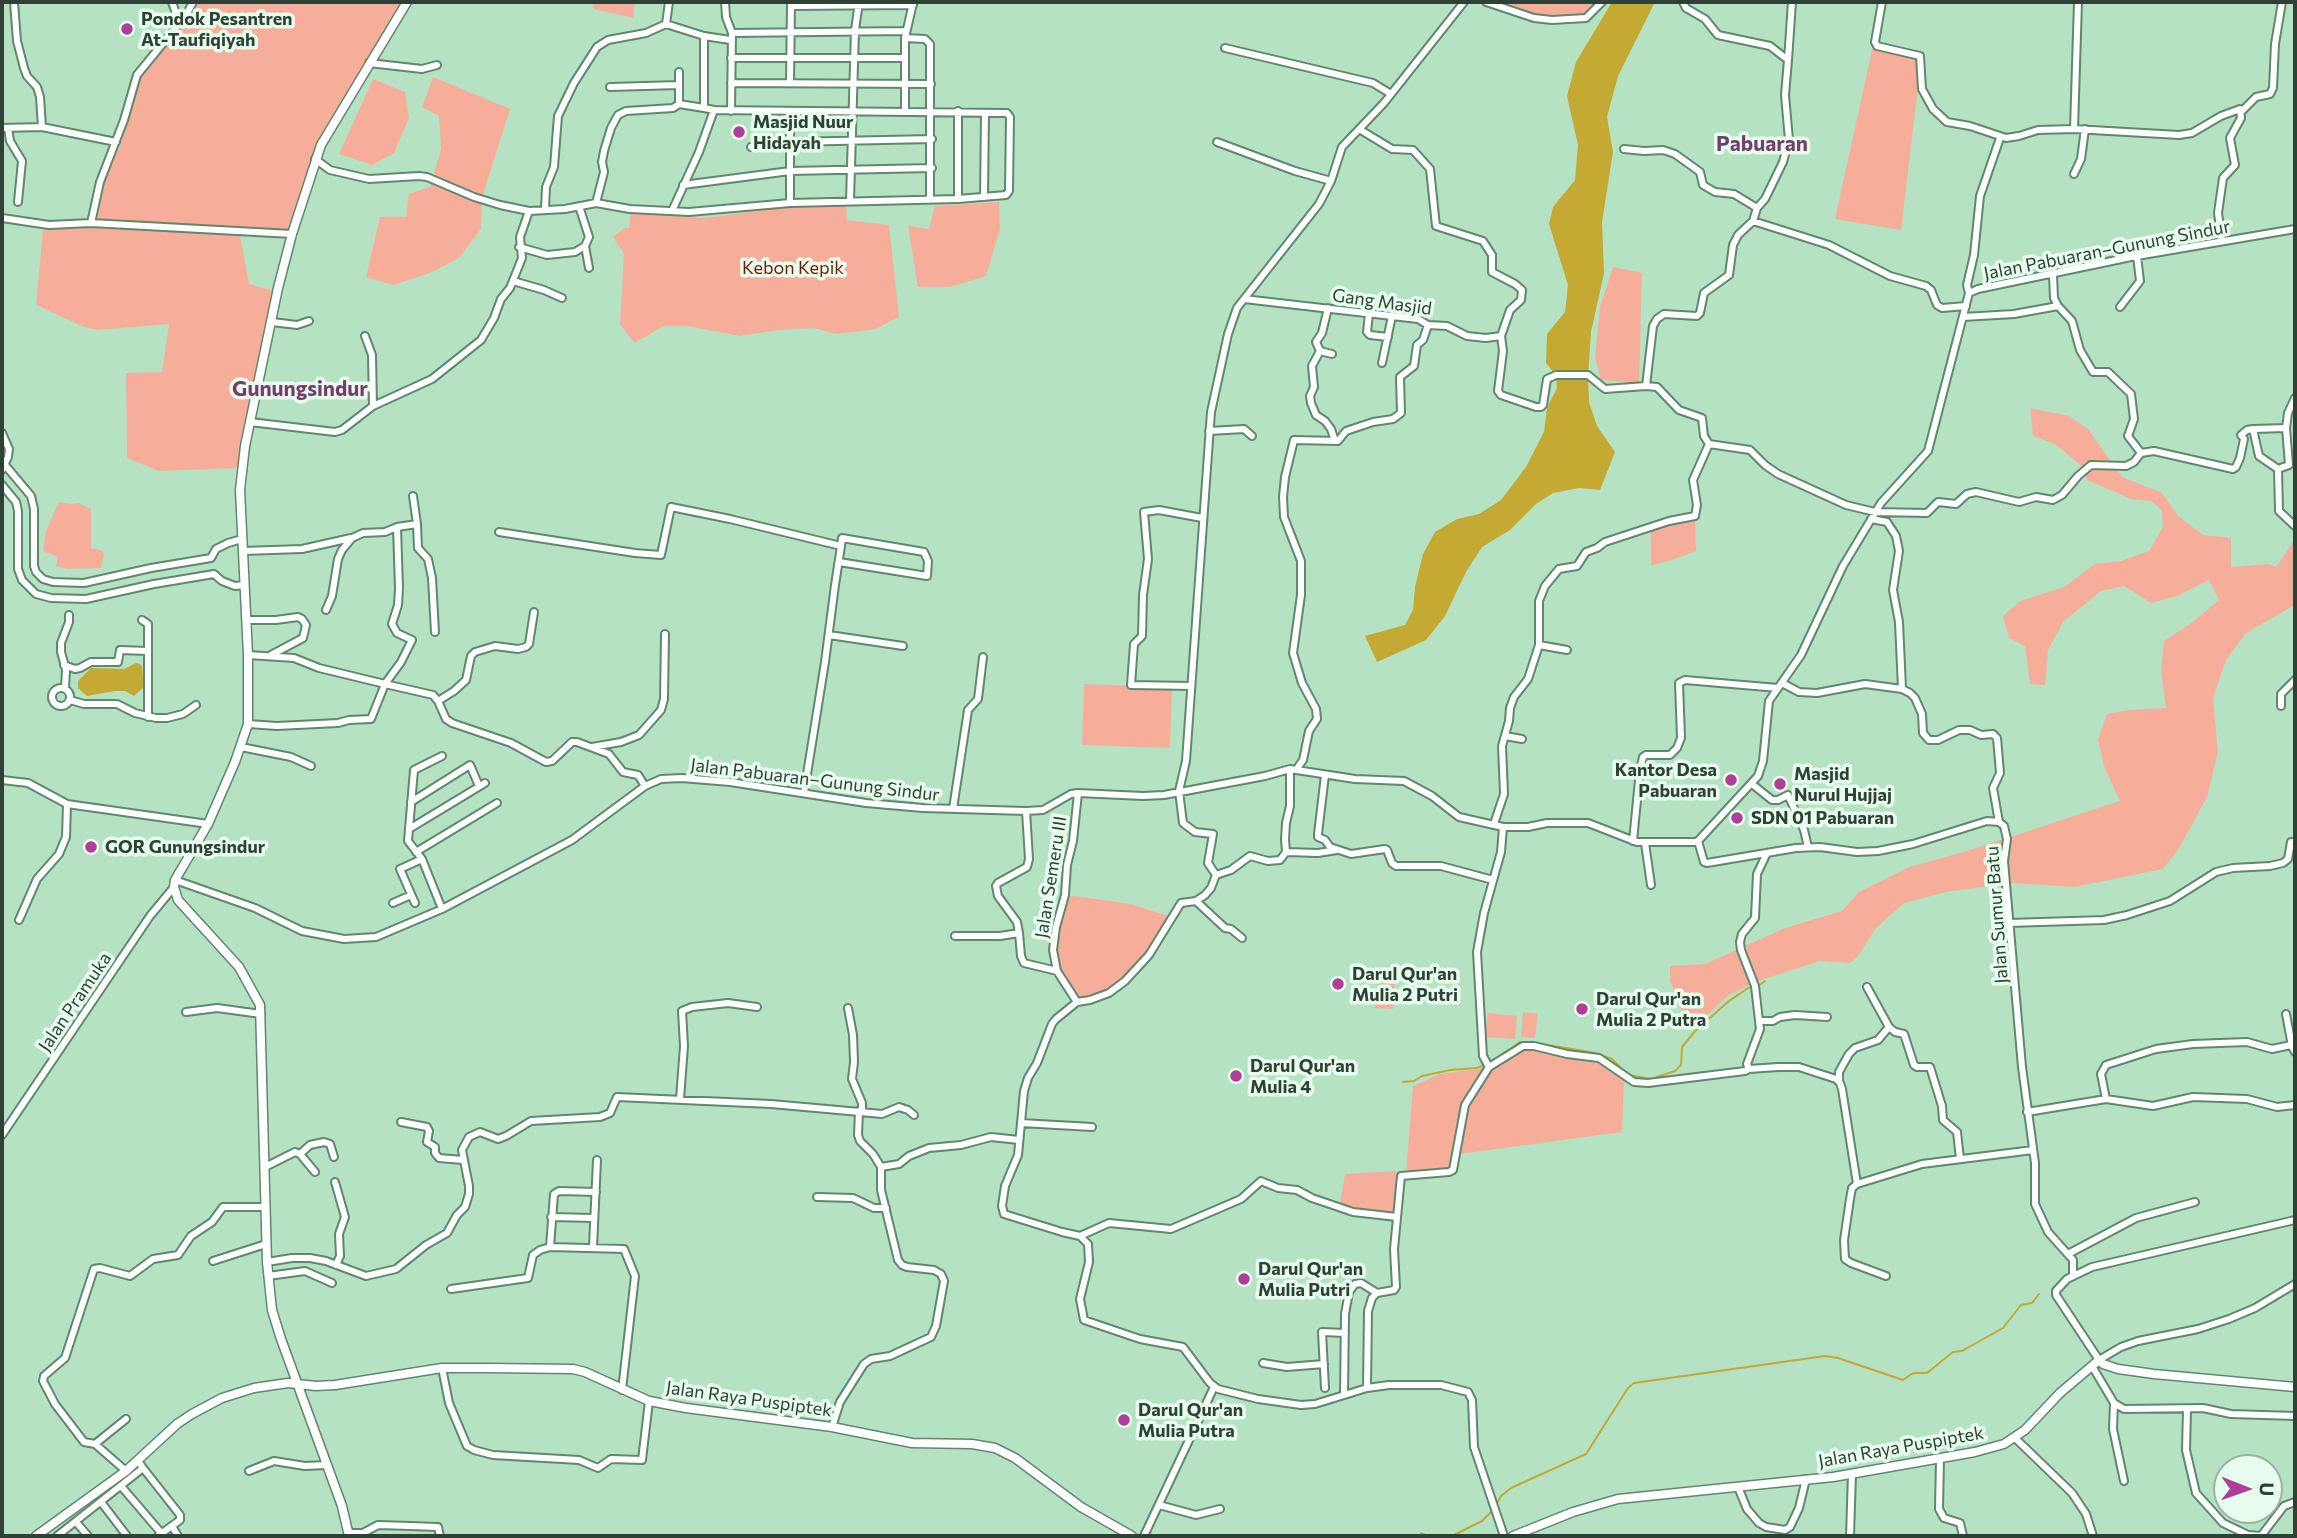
<!DOCTYPE html>
<html>
<head>
<meta charset="utf-8">
<style>
  body { margin:0 }
  #map { position:relative; width:2297px; height:1538px; overflow:hidden; background:#b6e2c4; font-family:Commissioner,sans-serif }
  canvas { display:block }
  .frame { position:absolute; inset:0; border:4px solid #2f4135; pointer-events:none }
  .north { position:absolute; left:2213px; top:1454px; width:70px; height:70px; box-sizing:border-box; background:#e6fced; border:2px solid #9db1a3; border-radius:50%; rotate:91deg; font-size:19px; font-weight:700; line-height:28px; text-align:center; color:#2f4135 }
  .north::after { content:''; display:block; margin:auto; width:24px; height:32px; background:#af3e9a; clip-path:polygon(50% 0,100% 100%,50% 72%,0 100%) }
</style>
</head>
<body>
<div id="map">
<canvas width="2297" height="1538"></canvas>
<div class="frame"></div>
<div class="north">U</div>
</div>
<script>
const g = document.querySelector('canvas').getContext('2d');
g.lineJoin = 'round';
function fill(path, color) {
  g.fillStyle = color;
  g.fill(path, 'evenodd');
}
function shape(rows) {
  const path = new Path2D();
  for (const r of rows) {
    if (r.length === 3) {
      path.moveTo(r[0] + r[2], r[1]);
      path.arc(r[0], r[1], r[2], 0, 2 * Math.PI);
      continue;
    }
    path.moveTo(r[0], r[1]);
    for (let i = 2; i < r.length; i += 2) path.lineTo(r[i], r[i + 1]);
  }
  return path;
}
function stroke(path, color, width, dash) {
  g.strokeStyle = color;
  g.lineWidth = width;
  g.lineCap = dash ? 'butt' : 'round';
  g.setLineDash(dash || []);
  g.stroke(path);
}
function drawText(font, color, halo, rows, align = 'center') {
  g.font = font + ' Commissioner,sans-serif';
  g.lineWidth = 7;
  g.setLineDash([]);
  g.textBaseline = 'middle';
  g.strokeStyle = halo;
  g.fillStyle = color;
  for (const [text, x, y, turn = 0] of rows) {
    g.save();
    g.translate(x, y);
    g.rotate((+turn || 0) * Math.PI / 180);
    g.textAlign = isNaN(turn) ? turn : align;
    if (halo) g.strokeText(text, 0, 0);
    g.fillText(text, 0, 0);
    g.restore();
  }
}
fill(shape([
  [196,2,408,2,318,154,293,237,240,235,249,284,278,292,238,468,159,471,127,458,126,373,162,372,169,324,97,330,84,327,36,305,43,230,88,226,92,195,120,147,139,76,186,24],
  [593,2,635,2,633,18,594,9],
  [1494,2,1598,2,1585,15,1561,18,1528,13],
  [1873,46,1922,54,1901,230,1835,219],
  [433,77,510,109,482,198,481,229,459,258,430,273,393,285,366,277,380,217,406,217,409,194,430,187,441,149,439,116,422,107],
  [373,79,405,92,409,118,394,153,372,165,339,154],
  [999,202,1000,229,986,276,950,287,918,287,908,226,929,229,935,206],
  [846,205,847,220,889,225,899,317,876,329,836,334,814,328,778,330,740,336,688,326,664,326,634,343,620,324,624,254,613,237,624,228,629,228,631,213,704,218,790,207],
  [1613,267,1642,273,1639,383,1601,380,1595,357,1600,307],
  [2030,408,2069,416,2088,429,2122,477,2162,493,2178,516,2203,535,2231,538,2231,567,2269,564,2276,567,2295,539,2295,605,2246,633,2226,660,2213,698,2218,752,2207,797,2178,850,2163,869,2075,887,2011,883,1946,892,1904,903,1876,928,1858,956,1850,963,1820,961,1755,982,1729,995,1698,1023,1697,1016,1685,1019,1670,981,1670,966,1705,964,1785,928,1842,911,1859,892,1909,867,1964,852,2120,801,2105,769,2098,740,2107,714,2129,710,2166,708,2161,671,2164,641,2194,621,2219,600,2209,580,2177,596,2151,603,2124,586,2101,591,2063,622,2048,650,2045,685,2030,684,2025,646,2009,638,2003,616,2020,601,2064,587,2095,564,2121,561,2149,551,2163,527,2162,511,2152,501,2131,499,2087,480,2084,468,2055,444,2033,436],
  [59,502,71,504,79,503,91,509,91,548,101,550,104,554,101,568,68,569,56,566,58,557,43,551,46,531],
  [1695,518,1696,551,1669,561,1651,565,1651,528],
  [1084,684,1172,687,1170,748,1082,745],
  [1067,895,1131,904,1174,918,1150,959,1110,996,1082,1002,1071,994,1053,961,1056,933],
  [1378,979,1395,980,1393,1009,1375,1008],
  [1523,1012,1538,1014,1535,1038,1521,1037],
  [1488,1013,1517,1016,1515,1039,1485,1037],
  [1527,1047,1604,1064,1624,1080,1622,1132,1460,1154,1466,1110,1474,1094,1496,1066],
  [1485,1068,1462,1107,1455,1140,1453,1165,1450,1169,1406,1174,1413,1086,1440,1074],
  [1396,1171,1397,1182,1394,1215,1373,1213,1340,1204,1345,1174]
]), '#f6ae9b');
fill(shape([
  [1612,2,1655,2,1618,76,1607,117,1613,152,1602,222,1604,273,1591,332,1588,375,1589,402,1597,426,1615,452,1600,490,1579,488,1553,493,1536,504,1510,530,1482,547,1466,572,1445,616,1426,640,1377,662,1365,636,1405,625,1413,610,1415,587,1423,554,1435,532,1457,519,1479,514,1501,500,1526,467,1544,432,1547,408,1557,388,1556,375,1546,363,1547,334,1565,312,1568,285,1549,224,1553,207,1575,180,1578,145,1567,96,1576,62],
  [136,663,140,664,142,667,144,687,134,696,125,691,115,691,87,696,78,688,78,681,91,668,124,669]
]), '#c4a932');
stroke(shape([
  [1758,986,1765,981],
  [1494,1060,1520,1042,1537,1043,1595,1053,1612,1059,1628,1075,1651,1079,1675,1071,1681,1065,1682,1047,1695,1031,1729,1001,1748,988,1753,987],
  [1403,1082,1414,1081,1422,1076,1450,1070,1476,1068,1486,1065],
  [1497,1503,1501,1496,1511,1488,1586,1454,1628,1388,1634,1383,1825,1356,1838,1358,1903,1380,1913,1373,1927,1373,1953,1352,1962,1351,2003,1328,2021,1305,2032,1303,2039,1294],
  [1421,1533,1428,1536],
  [1452,1536,1482,1521,1492,1511]
]), '#c4a932', 2);
const minor = shape([
  [14,2,17,41,24,68,27,76,37,87,40,97,42,127],
  [172,2,179,22],
  [725,2,726,17,732,33],
  [1486,2,1534,18,1552,20,1586,18,1602,2],
  [1882,2,1875,42,1877,46,1920,56,1922,89,1933,109,1947,122,1970,126,2006,138,2019,136,2038,130,2074,129,2078,2],
  [791,6,913,5],
  [666,24,669,2],
  [905,38,925,39,930,44,930,198],
  [1225,48,1373,83,1391,94],
  [731,58,904,58],
  [1788,60,1792,2],
  [369,63,422,69,437,65],
  [731,83,931,84],
  [790,83,791,4],
  [610,87,679,85],
  [679,104,704,108],
  [731,111,732,33,906,31],
  [790,111,790,203],
  [2242,111,2256,97,2270,94,2273,88,2275,44,2282,2],
  [905,112,905,38,913,3],
  [2,128,42,127,116,142],
  [8,128,10,141,22,161,18,202],
  [1359,129,1392,149,1413,150,1430,169,1436,226,1483,241,1492,255,1492,272,1515,284,1522,290,1521,300,1510,310,1501,336],
  [2074,129,2179,135,2192,133,2221,116,2240,109,2241,118,2230,138,2235,165,2223,178,2218,213,2222,241],
  [1217,142,1295,171,1331,181],
  [751,147,789,142,932,139],
  [1624,149,1644,151,1663,150,1675,154,1700,172,1703,185,1715,192,1734,194,1757,208],
  [315,159,330,170,369,179,419,176,427,177,474,197,500,205,529,211,565,209,596,203,630,209,689,212,790,203,958,199,1006,195,1009,191,1010,117,1007,113,714,110,704,108,704,36],
  [2074,174,2081,159,2085,129],
  [683,185,790,171,932,168],
  [984,197,985,113],
  [958,199,958,111],
  [850,201,855,30,859,2],
  [596,203,604,172,602,162,604,151,611,128,618,115,626,111,673,108,679,104,679,72],
  [545,209,546,187,554,167,558,116,574,83,597,47,608,40,646,33,666,24,704,36,730,40],
  [672,211,699,152,714,110],
  [2,218,49,225,91,223,292,234],
  [1753,221,1829,245,1890,276,1926,286,1931,290,1937,305,1942,308,1966,306],
  [91,223,100,182,124,120,137,75,186,15,193,2],
  [585,246,589,268],
  [519,247,547,255,575,252,585,246,589,237,579,206],
  [2053,275,2054,298,2058,306,2072,321,2080,350,2093,372,2108,372,2131,394,2134,419,2128,436,2141,453],
  [513,281,544,290,562,298],
  [1969,293,1967,285,1974,255,1980,196,2000,138],
  [1244,299,1418,319,1428,325,1447,326,1467,336,1486,338,1501,336,1503,351,1498,391,1501,395,1536,407,1541,407,1543,405,1547,379,1556,375,1588,375,1605,389,1646,386,1657,387,1679,410,1702,418,1704,436,1709,444,1750,450,1765,465,1778,474,1846,505,1875,512,1927,513,1938,502,1956,504,1967,494,1976,492,2019,502,2036,497,2053,500,2062,495,2078,476,2091,465,2126,466,2134,462,2141,453,2154,451,2233,469,2236,467,2240,458,2244,439,2241,435,2247,430,2253,429],
  [2120,307,2140,281,2137,256],
  [1328,308,1322,333,1316,342,1320,351,1332,354],
  [1369,314,1367,332,1370,335,1388,337],
  [1963,317,2014,314,2058,306],
  [272,322,297,325,309,321],
  [365,336,372,355,373,406],
  [1320,351,1312,366,1314,387,1310,396,1311,403,1316,415,1325,421,1331,429,1335,441],
  [1382,363,1392,316],
  [1646,386,1653,326,1657,319,1664,314,1697,316,1700,313,1704,293,1729,275,1733,245,1738,235,1753,221,1757,208,1765,199,1783,162,1789,140,1785,95,1788,60,1770,46,1718,35,1705,19,1686,8,1683,2],
  [2295,398,2288,413,2286,428,2253,429,2259,456,2278,469,2279,511,2295,526],
  [250,422,335,432,342,430,373,406,432,379,481,340,494,318,501,299,510,288,522,258,520,237,529,211],
  [1209,431,1244,429,1252,436],
  [2,433,9,449,8,457,2,470],
  [5,465,31,496,34,509,34,566,36,572,43,579,53,582,84,583,151,568,211,558,216,549,228,543,242,539],
  [2278,469,2289,465,2286,428],
  [2,485,16,502,18,511,18,569,22,580,36,594,51,598,86,599,154,584,214,574,222,581,235,586,245,585],
  [1871,519,1887,522,1896,536,1899,551,1893,590,1899,622,1902,689],
  [417,524,418,548,428,559,432,578,435,632],
  [499,532,635,553,661,555,671,507,730,519,841,546],
  [243,551,302,549,351,538],
  [326,610,332,596,338,559,342,550,352,538,363,533,385,532,397,527],
  [142,620,148,624,148,717],
  [247,620,276,620,298,617,302,619,306,625,303,638,271,655],
  [829,635,903,646],
  [1539,645,1567,650],
  [248,655,294,658,319,668,385,684,401,662,412,640,397,633,392,624,398,605,399,588,397,527,417,524,413,496],
  [64,665,75,669,80,668,91,662,118,662,120,650,148,651],
  [1782,683,1799,692,1817,693,1865,684,1902,689,1910,693,1915,698,1922,714,1923,733,1929,740,1938,740,1959,730,1970,730,1981,735,1993,734,1997,738,2000,773,1993,788,1999,822],
  [1191,686,1131,685,1134,644,1142,636,1143,595,1148,559,1144,512,1159,510,1202,518],
  [61,697,9],
  [65,688,66,670,61,652,61,643,69,622,69,615],
  [70,700,84,704,117,704,135,713,156,718,167,718,183,714,196,705],
  [438,701,454,691,466,680,471,656,475,652,495,646,518,649,526,647,529,644,534,612],
  [2281,706,2281,694,2295,680],
  [248,724,277,726,338,723,349,720,371,719,385,684,433,695,438,701,446,719,452,723,511,743,546,762,552,761,572,742,577,742,609,754,623,772,638,775,645,786],
  [1505,736,1522,739],
  [241,747,291,757,311,766],
  [592,747,621,742,639,735,661,710,664,699,665,634],
  [1296,770,1303,760,1309,731,1317,719,1316,709,1302,683,1293,653,1301,595,1301,561,1284,517,1283,497,1285,477,1294,440,1338,441,1346,431,1373,422,1393,419,1401,413,1400,377,1414,366,1417,345,1423,340,1428,325],
  [1325,775,1318,834,1318,837,1325,840,1330,847,1351,854,1385,849,1387,850,1392,863,1396,866,1441,866,1493,880],
  [2,780,28,783,67,804,208,824],
  [1752,784,1772,800,1778,800,1788,795,1804,830,1808,847],
  [804,793,825,662,835,585,841,546,842,538,924,552,928,561,927,576,839,562],
  [1078,793,1073,841,1067,865,1065,895,1056,927,1053,950,1057,971,1077,1002,1056,1019,1052,1024,1037,1063,1028,1078,1024,1091,1018,1155,1005,1186,1002,1206,1004,1214,1062,1232,1080,1236,1088,1244,1089,1262,1080,1299,1084,1320,1140,1339,1183,1347,1210,1383,1218,1389,1258,1399,1301,1405,1315,1404,1367,1388,1389,1385,1441,1385,1468,1392,1472,1400,1474,1447,1504,1536],
  [411,802,470,765,479,786],
  [953,809,968,710,978,699,983,657],
  [1494,824,1504,794,1502,746,1509,721,1510,708,1514,697,1528,679,1539,645,1539,601,1545,586,1559,569,1577,566,1586,552,1597,548,1605,542,1669,521,1695,516,1697,505,1693,480,1709,444],
  [409,829,485,783],
  [1633,841,1640,770,1643,757,1646,755,1670,755,1677,748,1681,738,1679,683,1685,680,1778,688],
  [1698,841,1704,862,1707,863,1796,848,1820,847,1857,852,1878,851,1913,844,1987,821,1999,822,2004,826,2007,839,2004,861,2022,1067,2035,1163,2035,1204,2048,1232,2073,1260,2073,1276],
  [1645,843,1651,885],
  [416,852,497,803],
  [1286,852,1318,853,1337,850],
  [1216,875,1208,863,1213,834,1195,832,1183,823,1179,791,1186,761,1211,412,1228,334,1237,308,1244,299,1319,204,1331,181,1342,147,1384,103,1464,2],
  [175,880,255,908,302,931,344,939,376,937,442,909,572,840,645,786,661,779,682,778,730,782,866,803,923,808,1026,811,1043,810,1071,794,1078,793,1143,796,1164,795,1265,776,1290,769,1355,779,1404,781,1432,796,1459,817,1503,827,1528,827,1547,823,1588,823,1637,842,1695,842,1698,841,1758,776,1763,761,1769,701,1801,655,1843,566,1881,503,1928,451,1969,293,1978,289,2131,257,2295,229],
  [1196,901,1225,928,1231,929,1242,938],
  [393,903,411,895],
  [415,903,400,869,422,859],
  [442,909,422,859,408,841,414,770,442,756],
  [19,920,37,879,59,854,66,837,67,804],
  [2009,923,2104,920,2127,915,2170,901,2216,872,2233,868,2270,866,2283,863,2288,859,2291,842,2295,842],
  [1019,933,1021,956,1024,963,1057,971],
  [955,936,1000,936,1019,933,1017,922,998,896,996,886,998,883,1027,867,1029,859,1026,811],
  [1867,987,1889,1027,1895,1032,1904,1034,1914,1065,1917,1067,1930,1067,1942,1106,1943,1120,1957,1132,1960,1159],
  [1077,1002,1090,1000,1109,993,1125,981,1149,955,1181,903,1196,901,1205,895,1211,888,1216,875,1231,870,1250,856,1268,861,1280,860,1286,852,1285,839,1286,823,1290,806,1290,769],
  [848,1008,853,1035,854,1062,852,1079,862,1103,862,1111],
  [186,1012,217,1008,261,1014],
  [2286,1014,2292,1046],
  [1759,1021,1773,1021,1780,1017,1795,1015,1827,1017],
  [1489,1067,1483,1056,1477,952,1484,913,1501,852,1503,827],
  [1749,1069,1747,1064,1760,1029,1759,1021,1755,986,1741,950,1740,942,1742,934,1755,918,1757,874,1767,853],
  [1839,1080,1839,1072,1849,1054,1855,1048,1878,1040,1889,1027],
  [680,1099,684,1046,682,1011,692,1007,728,1003,757,1007],
  [2106,1099,2101,1074,2106,1065,2156,1049,2193,1044,2247,1042,2272,1049,2291,1045,2295,1052],
  [2027,1112,2106,1099,2153,1106,2193,1097,2247,1099,2277,1107,2295,1105],
  [401,1122,427,1127,429,1131,427,1142,435,1147,435,1153,439,1158,463,1160],
  [1021,1123,1092,1127],
  [2,1135,150,916,174,887],
  [300,1154,310,1145,324,1142,330,1144,334,1157],
  [265,1167,295,1152,300,1154,315,1172],
  [881,1167,899,1164,909,1156,929,1148,961,1145,991,1137,1019,1140],
  [335,1182,345,1217,339,1234,340,1256,336,1265],
  [1857,1184,1852,1188,1850,1199,1844,1240,1845,1259,1851,1263,1886,1276],
  [817,1197,853,1198,874,1208,886,1208],
  [551,1217,594,1218],
  [2295,1220,2092,1267,2067,1279,2056,1291,2056,1295,2099,1360,2121,1347,2138,1341,2198,1329,2229,1319,2255,1308,2295,1284],
  [1080,1236,1109,1223,1171,1229,1241,1199,1261,1181,1278,1188,1297,1190,1312,1198,1353,1212,1397,1217],
  [550,1247,554,1194,559,1191,596,1192],
  [593,1247,597,1160],
  [2068,1254,2136,1218,2195,1202],
  [213,1261,266,1244],
  [267,1262,292,1258,310,1258,326,1261,366,1276,396,1269,426,1245,447,1233,457,1215,465,1207,469,1194,469,1186,462,1150,469,1137,480,1132,498,1139,506,1136,531,1121,600,1117,610,1113,617,1097,771,1104,882,1114,899,1107,908,1110,914,1115],
  [268,1276,305,1271,332,1283],
  [451,1289,528,1278,533,1255,540,1250,550,1247,624,1249,635,1276,622,1390],
  [1377,1293,1394,1290,1396,1287,1394,1249,1401,1176,1449,1172,1453,1170,1465,1105,1489,1067,1523,1046,1534,1046,1567,1054,1599,1058,1634,1082,1648,1083,1745,1071,1749,1069,1778,1067,1799,1067,1836,1079,1840,1083,1842,1089,1857,1184,1922,1164,2033,1150],
  [1263,1363,1287,1367,1324,1364],
  [2092,1366,2114,1403,2124,1409,2203,1408,2231,1414,2295,1416],
  [442,1368,449,1403,467,1446,474,1450,493,1455,579,1460,598,1468,611,1459,642,1460,649,1401],
  [1325,1388,1322,1332,1345,1333],
  [1367,1388,1368,1311,1372,1298,1377,1293],
  [1344,1395,1345,1314,1349,1292,1355,1284,1361,1283,1377,1293],
  [2114,1403,2113,1429,2124,1481],
  [2187,1409,2186,1450,2196,1493,2223,1523,2248,1535,2261,1536],
  [832,1427,840,1402,864,1364,871,1359,890,1356,931,1337,936,1326,944,1281,941,1274,934,1270,907,1267,902,1265,898,1260,881,1190,881,1167,873,1154,860,1141,858,1135,859,1111],
  [2015,1438,2072,1493,2086,1514,2093,1536],
  [95,1444,126,1419],
  [1940,1459,1939,1509,1944,1518,1960,1523,1963,1536],
  [143,1468,180,1515,180,1520,158,1536],
  [126,1471,95,1444,84,1442,55,1404,43,1381,44,1376,65,1358,94,1269,100,1268,130,1276,153,1259,178,1255,191,1236,212,1222,223,1207,265,1207],
  [249,1471,274,1461,305,1466,326,1465],
  [121,1486,162,1534],
  [1738,1487,1747,1509,1759,1523,1766,1527,1785,1530,1790,1527,1799,1508,1806,1479],
  [101,1502,127,1536],
  [1159,1505,1196,1515,1220,1509],
  [76,1522,88,1536],
  [172,1526,178,1536],
  [349,1533,363,1533,378,1525,410,1526,438,1527,440,1536],
  [57,1536,143,1468,138,1461],
  [1144,1536,1214,1387],
  [1850,1536,1852,1474],
  [2261,1536,2284,1506,2295,1502]
]);
const major = shape([
  [36,1536,126,1471,177,1424,192,1414,222,1398,254,1388,288,1383,316,1386,335,1385,442,1368,488,1368,573,1369,585,1372,649,1401,686,1408,832,1427,912,1443,972,1444,995,1448,1015,1458,1081,1507,1132,1536],
  [349,1536,342,1506,281,1339,272,1310,267,1262,260,1005,239,967,178,900,174,887,175,880,208,824,235,762,248,724,248,655,240,490,245,446,278,288,292,234,321,145,407,2],
  [1513,1536,1573,1512,1618,1499,1833,1477,1975,1452,2004,1444,2025,1430,2060,1393,2099,1360,2103,1364,2118,1369,2154,1374,2295,1387]
]);
stroke(minor, '#5f886d', 10);
stroke(major, '#5f886d', 11);
stroke(minor, '#fff', 6);
stroke(major, '#fff', 8);
for (const [x, y, r, color] of [
  [127,29,7,"#af3e9a"],
  [739,132,7,"#af3e9a"],
  [1731,780,7,"#af3e9a"],
  [1780,784,7,"#af3e9a"],
  [1737,818,7,"#af3e9a"],
  [91,847,7,"#af3e9a"],
  [1338,984,7,"#af3e9a"],
  [1582,1009,7,"#af3e9a"],
  [1236,1076,7,"#af3e9a"],
  [1244,1279,7,"#af3e9a"],
  [1124,1420,7,"#af3e9a"]
]) {
  const dot = new Path2D();
  dot.arc(x, y, r, 0, 2 * Math.PI);
  g.fillStyle = color;
  g.fill(dot);
  stroke(dot, '#e6fced', 2.5);
}
drawText('bold 18px', '#2f4135', '#e6fced', [
  ["Pondok Pesantren",141,19],
  ["At-Taufiqiyah",141,40],
  ["Masjid Nuur",753,122],
  ["Hidayah",753,143],
  ["Kantor Desa",1717,770,"right"],
  ["Pabuaran",1717,791,"right"],
  ["Masjid",1794,774],
  ["Nurul Hujjaj",1794,795],
  ["SDN 01 Pabuaran",1751,818],
  ["GOR Gunungsindur",105,847],
  ["Darul Qur'an",1352,974],
  ["Mulia 2 Putri",1352,995],
  ["Darul Qur'an",1596,999],
  ["Mulia 2 Putra",1596,1020],
  ["Darul Qur'an",1250,1066],
  ["Mulia 4",1250,1087],
  ["Darul Qur'an",1258,1269],
  ["Mulia Putri",1258,1290],
  ["Darul Qur'an",1138,1410],
  ["Mulia Putra",1138,1431]
], 'left');
drawText('18px', '#2f4135', '#e6fced', [
  ["Jalan Pabuaran–Gunung Sindur",2107,250,-11],
  ["Gang Masjid",1382,302,8],
  ["Jalan Pabuaran–Gunung Sindur",815,780,7],
  ["Jalan Semeru III",1051,877,-81],
  ["Jalan Sumur Batu",1997,915,-94],
  ["Jalan Pramuka",75,1002,-56],
  ["Jalan Raya Puspiptek",749,1399,8],
  ["Jalan Raya Puspiptek",1901,1447,-10]
]);
drawText('18px', '#701e07', '#e6fced', [
  ["Kebon Kepik",793,268]
]);
drawText('bold 21px', '#763d6a', '#e6fced', [
  ["Pabuaran",1762,144],
  ["Gunungsindur",300,389]
]);
</script>
</body>
</html>
